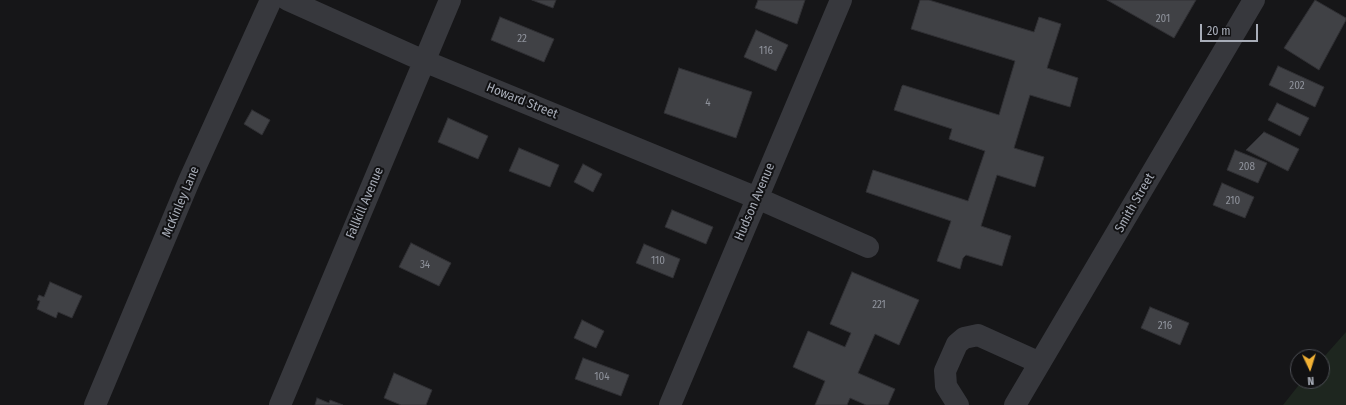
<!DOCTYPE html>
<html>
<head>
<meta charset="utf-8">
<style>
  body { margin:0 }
  #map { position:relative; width:1346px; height:405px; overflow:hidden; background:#161618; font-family:"Fira Sans Condensed",sans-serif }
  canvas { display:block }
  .north { position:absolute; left:1290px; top:349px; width:40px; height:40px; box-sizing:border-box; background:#111113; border:1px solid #4d4f55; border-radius:50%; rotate:176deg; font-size:11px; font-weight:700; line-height:16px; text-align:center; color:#a8adb8 }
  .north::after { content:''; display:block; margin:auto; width:14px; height:18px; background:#f2b134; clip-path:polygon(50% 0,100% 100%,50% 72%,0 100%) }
  .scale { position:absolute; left:1200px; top:24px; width:58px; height:18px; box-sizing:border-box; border:2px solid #a8adb8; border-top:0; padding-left:5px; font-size:12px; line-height:14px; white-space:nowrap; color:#a8adb8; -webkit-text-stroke:3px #111113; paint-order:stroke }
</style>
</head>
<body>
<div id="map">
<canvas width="1346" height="405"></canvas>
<div class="north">N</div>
<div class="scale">20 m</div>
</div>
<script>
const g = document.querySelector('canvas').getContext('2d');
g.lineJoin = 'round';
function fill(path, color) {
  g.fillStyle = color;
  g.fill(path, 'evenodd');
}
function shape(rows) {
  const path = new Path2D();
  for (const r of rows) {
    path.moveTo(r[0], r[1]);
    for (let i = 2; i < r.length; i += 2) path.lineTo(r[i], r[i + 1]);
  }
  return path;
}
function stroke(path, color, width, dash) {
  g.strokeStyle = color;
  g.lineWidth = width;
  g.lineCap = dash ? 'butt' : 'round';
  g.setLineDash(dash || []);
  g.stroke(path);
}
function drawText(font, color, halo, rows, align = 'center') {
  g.font = font + ' "Fira Sans Condensed",sans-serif';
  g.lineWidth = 4;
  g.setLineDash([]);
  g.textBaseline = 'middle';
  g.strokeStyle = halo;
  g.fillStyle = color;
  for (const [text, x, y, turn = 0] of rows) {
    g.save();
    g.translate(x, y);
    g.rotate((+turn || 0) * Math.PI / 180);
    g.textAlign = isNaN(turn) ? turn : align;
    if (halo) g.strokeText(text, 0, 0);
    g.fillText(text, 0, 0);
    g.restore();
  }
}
fill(shape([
  [1346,332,1346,405,1283,405,1302,381,1322,381,1322,359]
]), '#1e261f');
const building = shape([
  [532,0,556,0,553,8,532,0],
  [758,0,805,0,797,24,755,8,758,0],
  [920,0,929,0,1034,32,1039,17,1061,24,1047,68,1078,78,1070,107,1030,95,1014,148,1044,157,1035,187,997,175,981,226,1011,236,1002,266,966,255,963,258,960,269,937,261,951,221,866,192,873,170,968,201,985,151,949,139,952,129,894,110,902,86,903,85,999,115,1015,61,911,29,920,0],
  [1107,0,1196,0,1174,38,1107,0],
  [1315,0,1346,18,1346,20,1319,70,1284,48,1315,0],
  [500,17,554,39,544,62,491,40,500,17],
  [756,30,788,45,776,71,744,57,756,30],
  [1278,66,1324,87,1315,107,1269,85,1278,66],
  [679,68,752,92,736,138,664,113,679,68],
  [1277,103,1309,118,1300,136,1268,120,1277,103],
  [252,110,270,120,262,135,244,124,252,110],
  [448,118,488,136,478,159,438,142,448,118],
  [1264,132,1299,149,1288,171,1246,150,1264,132],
  [519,148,559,165,550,187,509,171,519,148],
  [1235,150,1267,163,1258,183,1227,170,1235,150],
  [583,164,602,174,593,192,574,182,583,164],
  [1222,183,1254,197,1245,218,1213,205,1222,183],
  [672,210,713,227,706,244,665,227,672,210],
  [411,243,451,263,439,286,399,267,411,243],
  [644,244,680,259,673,278,636,263,644,244],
  [852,272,919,300,899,345,875,334,858,373,895,389,888,405,866,405,850,398,847,405,815,405,825,381,793,367,808,331,845,347,851,333,830,324,852,272],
  [50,282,82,296,72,318,58,312,56,318,37,309,40,301,37,300,39,295,44,297,50,282],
  [1150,307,1189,323,1180,345,1141,328,1150,307],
  [582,320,604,331,596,348,574,338,582,320],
  [583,358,629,375,621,396,575,379,583,358],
  [394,373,432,390,426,405,401,405,384,398,394,373],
  [317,398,329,403,330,400,343,405,315,405,317,398]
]);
fill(building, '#404145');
stroke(building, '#303034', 1);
stroke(shape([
  [288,0,424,61,757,198,868,247],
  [95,405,189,181,271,0],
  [280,405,450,0],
  [670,405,841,0],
  [958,405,946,386,945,371,957,344,964,338,978,335,1040,363],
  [1015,405,1254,0]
]), '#37383d', 22);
drawText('11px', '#8e929b', null, [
  ["201",1163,19],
  ["22",522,39],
  ["116",766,51],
  ["202",1297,86],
  ["4",708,103],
  ["208",1247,167],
  ["210",1233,201],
  ["110",658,261],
  ["34",425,265],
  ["221",879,305],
  ["216",1165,326],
  ["104",602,377]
]);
drawText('13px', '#a8adb8', '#111113', [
  ["Howard Street",522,101,22],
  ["McKinley Lane",181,202,-67],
  ["Hudson Avenue",755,202,-67],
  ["Fallkill Avenue",365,203,-67],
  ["Smith Street",1135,203,-60]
]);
</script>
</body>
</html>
